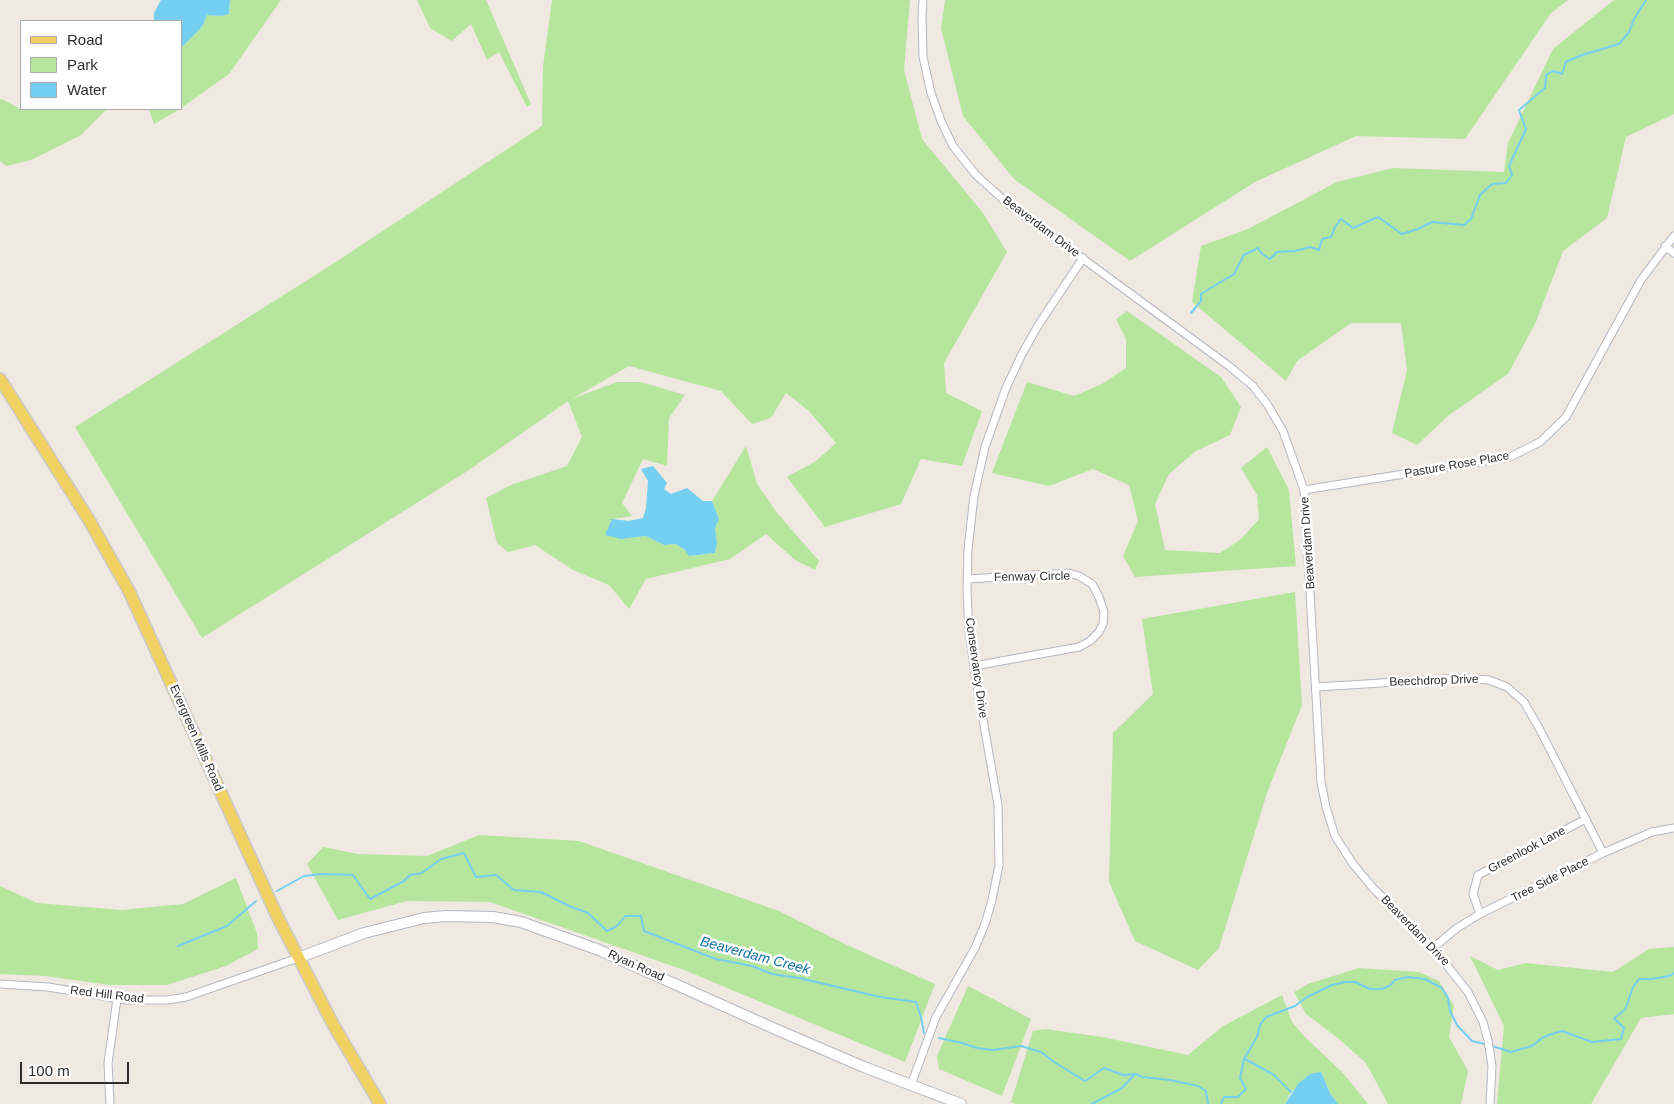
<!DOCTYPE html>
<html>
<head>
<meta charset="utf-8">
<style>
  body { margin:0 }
  #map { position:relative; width:1674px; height:1104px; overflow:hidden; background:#efe9e1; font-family:Arial,sans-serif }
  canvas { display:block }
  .legend { position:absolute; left:20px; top:20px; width:162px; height:90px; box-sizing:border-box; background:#fff; border:1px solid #ababab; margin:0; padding:6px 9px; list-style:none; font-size:15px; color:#2e2e2e }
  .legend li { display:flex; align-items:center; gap:10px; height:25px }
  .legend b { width:25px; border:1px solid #ababab }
  .scale { position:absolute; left:20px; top:1062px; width:109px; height:22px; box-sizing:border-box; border:2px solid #2e2e2e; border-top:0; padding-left:6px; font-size:15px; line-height:18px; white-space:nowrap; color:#2e2e2e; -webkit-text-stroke:4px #fff; paint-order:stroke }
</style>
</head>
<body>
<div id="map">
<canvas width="1674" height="1104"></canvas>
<ul class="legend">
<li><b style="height:6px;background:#f2d163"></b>Road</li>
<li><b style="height:14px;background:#b6e59e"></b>Park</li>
<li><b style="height:14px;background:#75cff0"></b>Water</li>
</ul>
<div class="scale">100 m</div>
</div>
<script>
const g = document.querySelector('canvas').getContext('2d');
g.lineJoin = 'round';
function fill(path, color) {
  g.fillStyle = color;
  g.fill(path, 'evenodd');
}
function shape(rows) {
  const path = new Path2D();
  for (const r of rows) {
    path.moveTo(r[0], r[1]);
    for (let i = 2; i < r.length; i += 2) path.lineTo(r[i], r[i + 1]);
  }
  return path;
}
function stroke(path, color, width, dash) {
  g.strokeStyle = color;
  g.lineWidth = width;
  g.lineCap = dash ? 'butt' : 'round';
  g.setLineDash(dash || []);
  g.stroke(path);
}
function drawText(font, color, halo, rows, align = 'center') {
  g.font = font + ' Arial,sans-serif';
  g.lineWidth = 5;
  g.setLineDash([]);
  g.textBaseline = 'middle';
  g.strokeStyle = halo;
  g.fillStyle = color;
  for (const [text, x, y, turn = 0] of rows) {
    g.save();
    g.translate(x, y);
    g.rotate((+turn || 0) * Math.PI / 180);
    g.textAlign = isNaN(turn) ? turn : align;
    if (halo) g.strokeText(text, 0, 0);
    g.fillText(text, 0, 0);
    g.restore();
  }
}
fill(shape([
  [230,0,281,0,229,74,181,108,181,48,202,27,207,15,222,16,229,14],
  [417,0,486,0,531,104,527,107,499,52,487,60,471,24,452,41,430,28],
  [552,0,910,0,904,70,922,139,983,213,1007,252,944,363,946,393,982,411,962,466,921,459,901,504,825,527,787,477,816,461,836,443,809,411,786,393,771,418,752,424,721,391,629,366,572,399,617,382,641,382,685,395,669,418,667,466,643,459,622,503,632,516,612,519,621,539,646,536,664,545,675,544,684,549,690,556,715,553,717,543,715,528,719,519,712,501,746,446,757,484,778,514,819,561,815,570,795,560,766,534,730,559,646,579,629,609,609,585,573,570,535,545,508,552,497,543,486,498,511,485,567,466,582,437,568,401,469,470,202,638,75,427,339,260,542,126,543,67],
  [945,0,1568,0,1551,13,1465,139,1356,136,1255,182,1130,261,1014,179,963,116,941,28],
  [1614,0,1674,0,1674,114,1626,137,1607,218,1563,251,1536,322,1508,374,1449,415,1417,445,1392,433,1407,370,1401,323,1351,323,1297,361,1286,381,1192,302,1201,246,1248,229,1337,182,1393,168,1504,172,1508,143,1553,49],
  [2,99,22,110,26,109,107,109,81,135,31,160,6,166,0,161,0,100],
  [149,109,180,109,154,124],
  [1127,311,1221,377,1241,407,1230,435,1196,451,1169,474,1155,504,1165,550,1220,553,1240,540,1259,519,1257,495,1241,468,1267,447,1289,490,1296,566,1135,577,1123,556,1138,521,1129,485,1093,469,1049,486,992,473,1027,382,1074,396,1102,384,1126,368,1126,339,1116,319],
  [1295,592,1302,705,1267,793,1219,948,1198,970,1135,941,1109,882,1113,733,1153,694,1142,619],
  [479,835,579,841,779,911,847,945,935,984,905,1062,684,970,490,902,407,901,338,920,307,864,323,847,358,854,427,856],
  [236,878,257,933,258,949,226,966,167,985,110,985,45,976,0,974,0,886,37,903,122,910,183,904],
  [1674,947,1674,1014,1641,1018,1591,1104,1497,1104,1504,1026,1470,956,1498,970,1526,963,1613,972,1649,949],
  [1359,968,1419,972,1439,981,1454,1006,1449,1037,1468,1071,1461,1104,1388,1104,1366,1063,1339,1039,1306,1014,1294,992,1308,984],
  [968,986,1031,1019,1002,1096,939,1069,937,1056],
  [1282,995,1292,1022,1305,1037,1343,1073,1368,1104,1338,1104,1330,1093,1321,1072,1291,1092,1285,1104,1015,1104,1011,1102,1033,1031,1045,1029,1102,1037,1188,1055,1223,1026]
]), '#b6e59e');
fill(shape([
  [161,0,230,0,229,14,222,16,207,15,202,27,181,48,181,21,154,21,154,13],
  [653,466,667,483,664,489,671,494,687,488,703,501,712,501,719,519,715,528,717,543,715,553,689,556,684,549,675,544,664,545,646,536,621,539,605,535,612,519,629,521,643,518,646,508,648,481,641,469],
  [1321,1072,1330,1093,1338,1104,1285,1104,1298,1084,1310,1074]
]), '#75cff0');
stroke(shape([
  [1191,313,1201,301,1201,294,1234,274,1244,255,1258,248,1262,254,1270,259,1277,252,1295,251,1310,247,1319,250,1322,239,1331,237,1335,227,1341,219,1353,228,1378,217,1402,234,1418,229,1432,222,1464,225,1471,219,1480,195,1492,184,1506,183,1512,175,1509,166,1526,129,1519,110,1545,88,1546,75,1553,71,1562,74,1566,62,1582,55,1619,44,1629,32,1634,19,1646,0],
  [277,891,304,876,322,874,353,875,370,899,404,881,410,875,422,873,441,859,464,853,476,877,496,875,514,890,541,892,569,906,588,913,607,931,617,926,625,916,641,916,644,931,716,959,752,966,772,974,799,978,880,997,916,1002,921,1017,924,1033],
  [178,946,227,926,256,901],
  [939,1038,962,1043,977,1048,993,1050,1021,1046,1041,1052,1054,1062,1085,1081,1104,1068,1123,1075,1136,1074,1142,1077,1170,1080,1198,1086,1206,1091,1208,1104],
  [1492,1046,1511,1052,1532,1046,1542,1038,1549,1035,1562,1031,1592,1042,1621,1039,1624,1028,1614,1018,1625,1010,1633,987,1639,979,1652,979,1669,976,1674,973],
  [1245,1059,1274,1075,1291,1092],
  [1092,1104,1122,1088,1135,1074],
  [1221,1104,1224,1097,1238,1097,1246,1089,1240,1078,1244,1059,1257,1037,1260,1025,1266,1017,1295,1006,1307,997,1332,985,1345,982,1355,982,1370,989,1382,989,1391,985,1395,980,1408,977,1425,979,1442,988,1448,998,1450,1011,1457,1025,1472,1041,1488,1045]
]), '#75cff0', 2);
const street = shape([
  [923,0,922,16,923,57,931,93,941,121,953,146,976,175,1007,203,1229,366,1253,386,1267,404,1283,431,1304,490,1321,782,1326,807,1335,836,1353,864,1373,888,1433,948,1468,992,1483,1022,1488,1040,1492,1066,1490,1104],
  [1665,246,1674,253],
  [1304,490,1510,457,1540,442,1566,417,1641,280,1674,236],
  [968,579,1069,573,1079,576,1092,584,1099,597,1104,612,1103,624,1099,632,1090,641,1079,647,974,666],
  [1317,687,1460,678,1489,680,1507,687,1524,702,1539,728,1603,853],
  [1480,914,1473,894,1478,875,1586,819],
  [1433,948,1457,928,1480,914,1603,853,1652,832,1674,828],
  [0,984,48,987,126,1000,168,1000,186,997,206,990,298,958],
  [911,1085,936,1017,975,948,985,924,992,900,999,865,998,805,975,674,969,631,967,591,968,549,974,496,985,447,1006,388,1022,354,1039,324,1083,258],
  [110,1104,108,1063,117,999]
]);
const secondary = shape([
  [298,958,364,933,424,918,446,916,493,917,521,922,599,950,773,1028,864,1067,961,1104]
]);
const primary = shape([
  [0,379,89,520,129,591,278,918,334,1026,380,1104]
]);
stroke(street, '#b4b7c1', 9);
stroke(secondary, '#b4b7c1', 12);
stroke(primary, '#c9c9c9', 14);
stroke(street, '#fff', 7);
stroke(secondary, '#fff', 10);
stroke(primary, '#f2d163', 11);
drawText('12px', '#2e2e2e', '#fff', [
  ["Beaverdam Drive",1041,227,37],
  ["Pasture Rose Place",1457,465,-10],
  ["Beaverdam Drive",1308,543,-94],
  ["Fenway Circle",1032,577,-1],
  ["Conservancy Drive",976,668,82],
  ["Beechdrop Drive",1434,681,-2],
  ["Evergreen Mills Road",196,738,66],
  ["Greenlook Lane",1527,850,-28],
  ["Tree Side Place",1550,880,-27],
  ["Beaverdam Drive",1415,931,46],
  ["Ryan Road",636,966,24],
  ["Red Hill Road",107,995,7]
]);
drawText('italic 14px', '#0d6fa3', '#fff', [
  ["Beaverdam Creek",755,956,15]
]);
</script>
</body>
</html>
